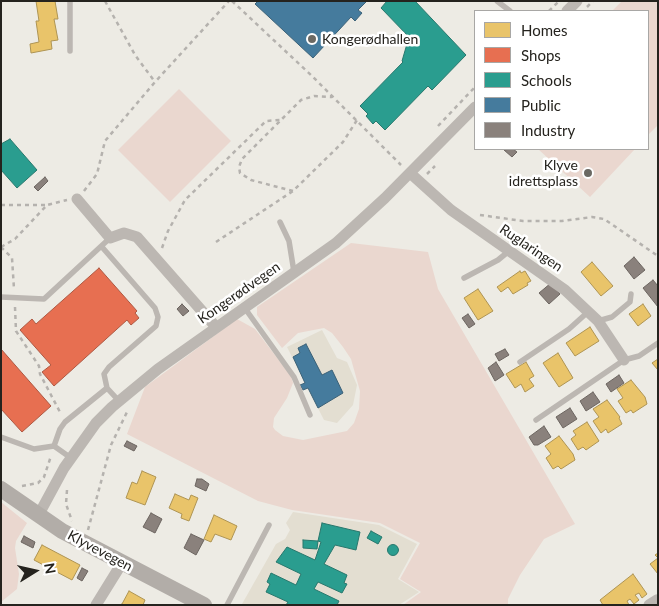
<!DOCTYPE html>
<html>
<head>
<meta charset="utf-8">
<style>
  body { margin:0 }
  #map { position:relative; width:659px; height:606px; overflow:hidden; background:#edebe4; font-family:Lato,sans-serif }
  canvas { display:block }
  .frame { position:absolute; inset:0; border:2px solid #25231e; pointer-events:none }
  .legend { position:absolute; left:474px; top:10px; width:175px; height:140px; box-sizing:border-box; background:#fff; border:1px solid #a8a7a5; margin:0; padding:6px 9px; list-style:none; font-size:15px; color:#25231e }
  .legend li { display:flex; align-items:center; gap:10px; height:25px }
  .legend b { width:25px; border:1px solid #a8a7a5 }
  .north { position:absolute; left:10px; top:546px; width:50px; height:50px; -webkit-text-stroke:4px #fff; paint-order:stroke; rotate:80deg; font-size:14px; font-weight:700; line-height:20px; text-align:center; color:#25231e }
  .north::after { content:''; display:block; margin:auto; width:18px; height:22px; background:#25231e; clip-path:polygon(50% 0,100% 100%,50% 72%,0 100%) }
</style>
</head>
<body>
<div id="map">
<canvas width="659" height="606"></canvas>
<div class="frame"></div>
<ul class="legend">
<li><b style="height:14px;background:#e9c46a"></b>Homes</li>
<li><b style="height:14px;background:#e76f51"></b>Shops</li>
<li><b style="height:14px;background:#2a9d8f"></b>Schools</li>
<li><b style="height:14px;background:#457b9d"></b>Public</li>
<li><b style="height:14px;background:#8a817c"></b>Industry</li>
</ul>
<div class="north">N</div>
</div>
<script>
const g = document.querySelector('canvas').getContext('2d');
g.lineJoin = 'round';
function fill(path, color) {
  g.fillStyle = color;
  g.fill(path, 'evenodd');
}
function shape(rows) {
  const path = new Path2D();
  for (const r of rows) {
    if (r.length === 3) {
      path.moveTo(r[0] + r[2], r[1]);
      path.arc(r[0], r[1], r[2], 0, 2 * Math.PI);
      continue;
    }
    path.moveTo(r[0], r[1]);
    for (let i = 2; i < r.length; i += 2) path.lineTo(r[i], r[i + 1]);
  }
  return path;
}
function stroke(path, color, width, dash) {
  g.strokeStyle = color;
  g.lineWidth = width;
  g.lineCap = dash ? 'butt' : 'round';
  g.setLineDash(dash || []);
  g.stroke(path);
}
function drawText(font, color, halo, rows, align = 'center') {
  g.font = font + ' Lato,sans-serif';
  g.lineWidth = 5;
  g.setLineDash([]);
  g.textBaseline = 'middle';
  g.strokeStyle = halo;
  g.fillStyle = color;
  for (const [text, x, y, turn = 0] of rows) {
    g.save();
    g.translate(x, y);
    g.rotate((+turn || 0) * Math.PI / 180);
    g.textAlign = isNaN(turn) ? turn : align;
    if (halo) g.strokeText(text, 0, 0);
    g.fillText(text, 0, 0);
    g.restore();
  }
}
fill(shape([
  [322,330,337,358,347,362,357,385,353,405,337,423,324,420,287,347],
  [293,512,379,525,417,544,398,579,419,592,399,605,242,604,276,544,285,539,290,530,286,523]
]), '#e3ded1');
fill(shape([
  [622,1,658,1,658,125,648,135,648,11,612,11],
  [179,89,231,141,170,202,118,150],
  [538,149,635,149,590,197],
  [351,243,428,252,438,289,575,524,544,539,520,575,508,599,508,605,403,605,421,592,400,579,420,543,380,523,292,510,258,501,127,434,145,387,237,319,255,329,291,376,293,383,287,398,274,418,273,427,275,430,283,436,303,440,347,431,354,423,359,409,360,391,351,359,343,347,332,333,324,328,298,333,282,348,257,315,257,307],
  [1,502,27,523,16,541,15,548,19,574,17,589,1,602]
]), '#ead7cf');
const homes = shape([
  [36,1,55,1,58,19,54,19,58,40,51,41,52,49,31,53,30,44,39,42,36,21,39,21,36,1],
  [592,262,613,286,601,296,581,272,592,262],
  [520,271,521,273,525,271,531,281,527,283,528,285,513,294,508,287,501,292,497,287,520,271],
  [478,289,493,311,478,320,464,298,478,289],
  [643,304,651,316,638,326,629,314,643,304],
  [590,327,599,341,575,356,566,343,590,327],
  [558,353,573,378,559,387,543,363,558,353],
  [658,359,658,370,652,363,658,359],
  [526,362,534,376,529,379,534,386,525,392,521,384,515,388,506,374,526,362],
  [631,380,645,397,647,404,633,413,631,410,626,413,618,401,623,398,617,389,631,380],
  [607,400,620,417,619,418,622,424,608,433,606,429,601,433,593,421,599,417,593,409,607,400],
  [587,422,599,441,586,450,583,447,578,450,571,439,576,435,573,431,587,422],
  [559,436,573,454,575,460,561,469,558,466,553,469,546,458,551,454,545,446,559,436],
  [142,471,156,477,145,505,126,498,132,482,137,484,142,471],
  [175,494,189,500,191,495,198,498,189,521,181,518,182,514,169,508,175,494],
  [214,515,237,526,231,540,215,534,211,542,204,539,214,515],
  [42,545,80,565,72,580,34,560,42,545],
  [658,553,658,574,650,564,658,558,655,555,658,553],
  [633,574,647,594,642,598,639,593,635,595,639,600,634,604,630,599,627,601,629,605,603,605,600,600,633,574],
  [129,591,145,600,143,605,119,605,122,604,129,591]
]);
fill(homes, '#e9c46a');
stroke(homes, '#ae9453', 1);
const shops = shape([
  [99,268,137,311,135,313,139,318,131,325,127,320,54,386,42,372,51,365,20,330,32,319,36,324,99,268],
  [1,349,51,406,22,432,1,409,1,349]
]);
fill(shops, '#e76f51');
stroke(shops, '#ad5842', 1);
const schools = shape([
  [387,1,415,1,466,55,432,90,428,86,385,130,376,121,373,124,366,116,368,114,360,106,403,62,402,61,409,37,381,8,387,1],
  [10,139,37,170,17,188,1,170,1,144,10,139],
  [322,523,360,532,356,550,335,545,324,564,347,575,344,583,347,584,342,593,318,582,314,589,339,601,337,605,286,605,288,602,266,592,270,584,267,582,271,573,296,585,301,574,276,562,287,547,315,560,321,542,318,541,322,523],
  [371,531,382,537,378,544,367,538,371,531],
  [303,540,318,541,317,549,303,548,303,540],
  [393,550,5.5]
]);
fill(schools, '#2a9d8f');
stroke(schools, '#28786d', 1);
const public = shape([
  [258,1,367,1,358,10,362,13,355,21,351,17,313,58,255,4,258,1],
  [306,344,322,375,332,370,343,393,318,408,308,388,303,390,300,385,305,383,293,357,300,353,298,348,306,344]
]);
fill(public, '#457b9d');
stroke(public, '#3b6177', 1);
const industry = shape([
  [513,149,517,152,512,157,504,150,513,149],
  [45,177,48,181,38,191,34,187,45,177],
  [634,257,645,270,634,279,624,266,634,257],
  [653,280,658,286,658,307,643,288,653,280],
  [551,283,560,294,549,304,539,293,551,283],
  [182,304,189,311,183,316,177,309,182,304],
  [468,314,475,324,469,328,462,318,468,314],
  [505,349,509,355,499,361,495,354,505,349],
  [496,362,504,375,495,381,488,368,496,362],
  [619,375,624,383,611,392,606,384,619,375],
  [593,392,600,402,586,411,580,401,593,392],
  [570,408,577,419,563,428,556,417,570,408],
  [544,426,551,437,538,445,534,445,529,437,544,426],
  [127,441,137,446,134,451,124,446,127,441],
  [197,479,202,479,209,484,206,491,195,486,197,479],
  [151,513,162,519,155,533,143,527,151,513],
  [191,534,204,540,196,555,184,548,191,534],
  [24,536,35,542,33,548,21,542,24,536],
  [82,568,88,571,82,581,77,578,82,568]
]);
fill(industry, '#8a817c');
stroke(industry, '#6c6560', 1);
stroke(shape([
  [105,1,135,55,155,82],
  [232,1,312,76,401,165],
  [587,7,593,1],
  [549,11,558,2],
  [438,126,475,87],
  [427,174,435,166],
  [84,191,97,174,105,141,155,82,229,1],
  [293,191,251,180,240,173,239,167,242,159,301,100,314,96,332,97],
  [1,205,47,205],
  [480,215,523,221,562,221,592,217,604,219,658,256],
  [216,242,293,191,343,142,357,120],
  [1,247,15,239,47,205,67,200],
  [1,247,12,258,14,289],
  [162,248,168,231,185,200,266,121,280,120],
  [15,307,16,331,39,366,40,374,61,414],
  [22,486,38,483,44,477,51,456],
  [67,490,66,504,72,521],
  [88,530,111,445,128,410]
]), '#b5b2ae', 2.5, [4, 4]);
stroke(shape([
  [70,1,70,51],
  [497,1,510,11],
  [280,222,289,241,294,272],
  [102,247,155,308,158,317,156,326,109,367,104,374,107,388,119,401],
  [464,278,498,260,509,251],
  [1,297,44,299,110,238],
  [244,307,294,377,310,415],
  [598,321,612,317,630,302,631,294],
  [520,362,569,329,589,311],
  [536,420,624,360,639,356,658,343],
  [1,437,34,449,54,446,71,458],
  [54,446,60,429,65,422,107,388],
  [227,605,269,525]
]), '#bcb7b2', 5.5);
stroke(shape([
  [567,11,577,1],
  [410,173,451,210,565,290,598,321,624,360],
  [77,199,110,238,124,233,137,237,216,327],
  [38,516,64,468,96,423,112,407,158,369,336,243,385,198,475,107],
  [96,605,122,563],
  [649,605,657,600,658,601]
]), '#bcb7b2', 11);
stroke(shape([
  [1,489,62,531,204,605]
]), '#b2ada8', 16);
for (const [x, y, r, color] of [
  [312,39,5,"#6b6963"],
  [588,173,5,"#6b6963"]
]) {
  const dot = new Path2D();
  dot.arc(x, y, r, 0, 2 * Math.PI);
  g.fillStyle = color;
  g.fill(dot);
  stroke(dot, '#fff', 2);
}
drawText('14px', '#25231e', '#fff', [
  ["Kongerødhallen",322,39],
  ["Klyve",578,165,"right"],
  ["idrettsplass",578,181,"right"]
], 'left');
drawText('14px', '#25231e', '#fff', [
  ["Ruglaringen",531,248,34],
  ["Kongerødvegen",239,293,-35],
  ["Klyvevegen",100,551,28]
]);
</script>
</body>
</html>
